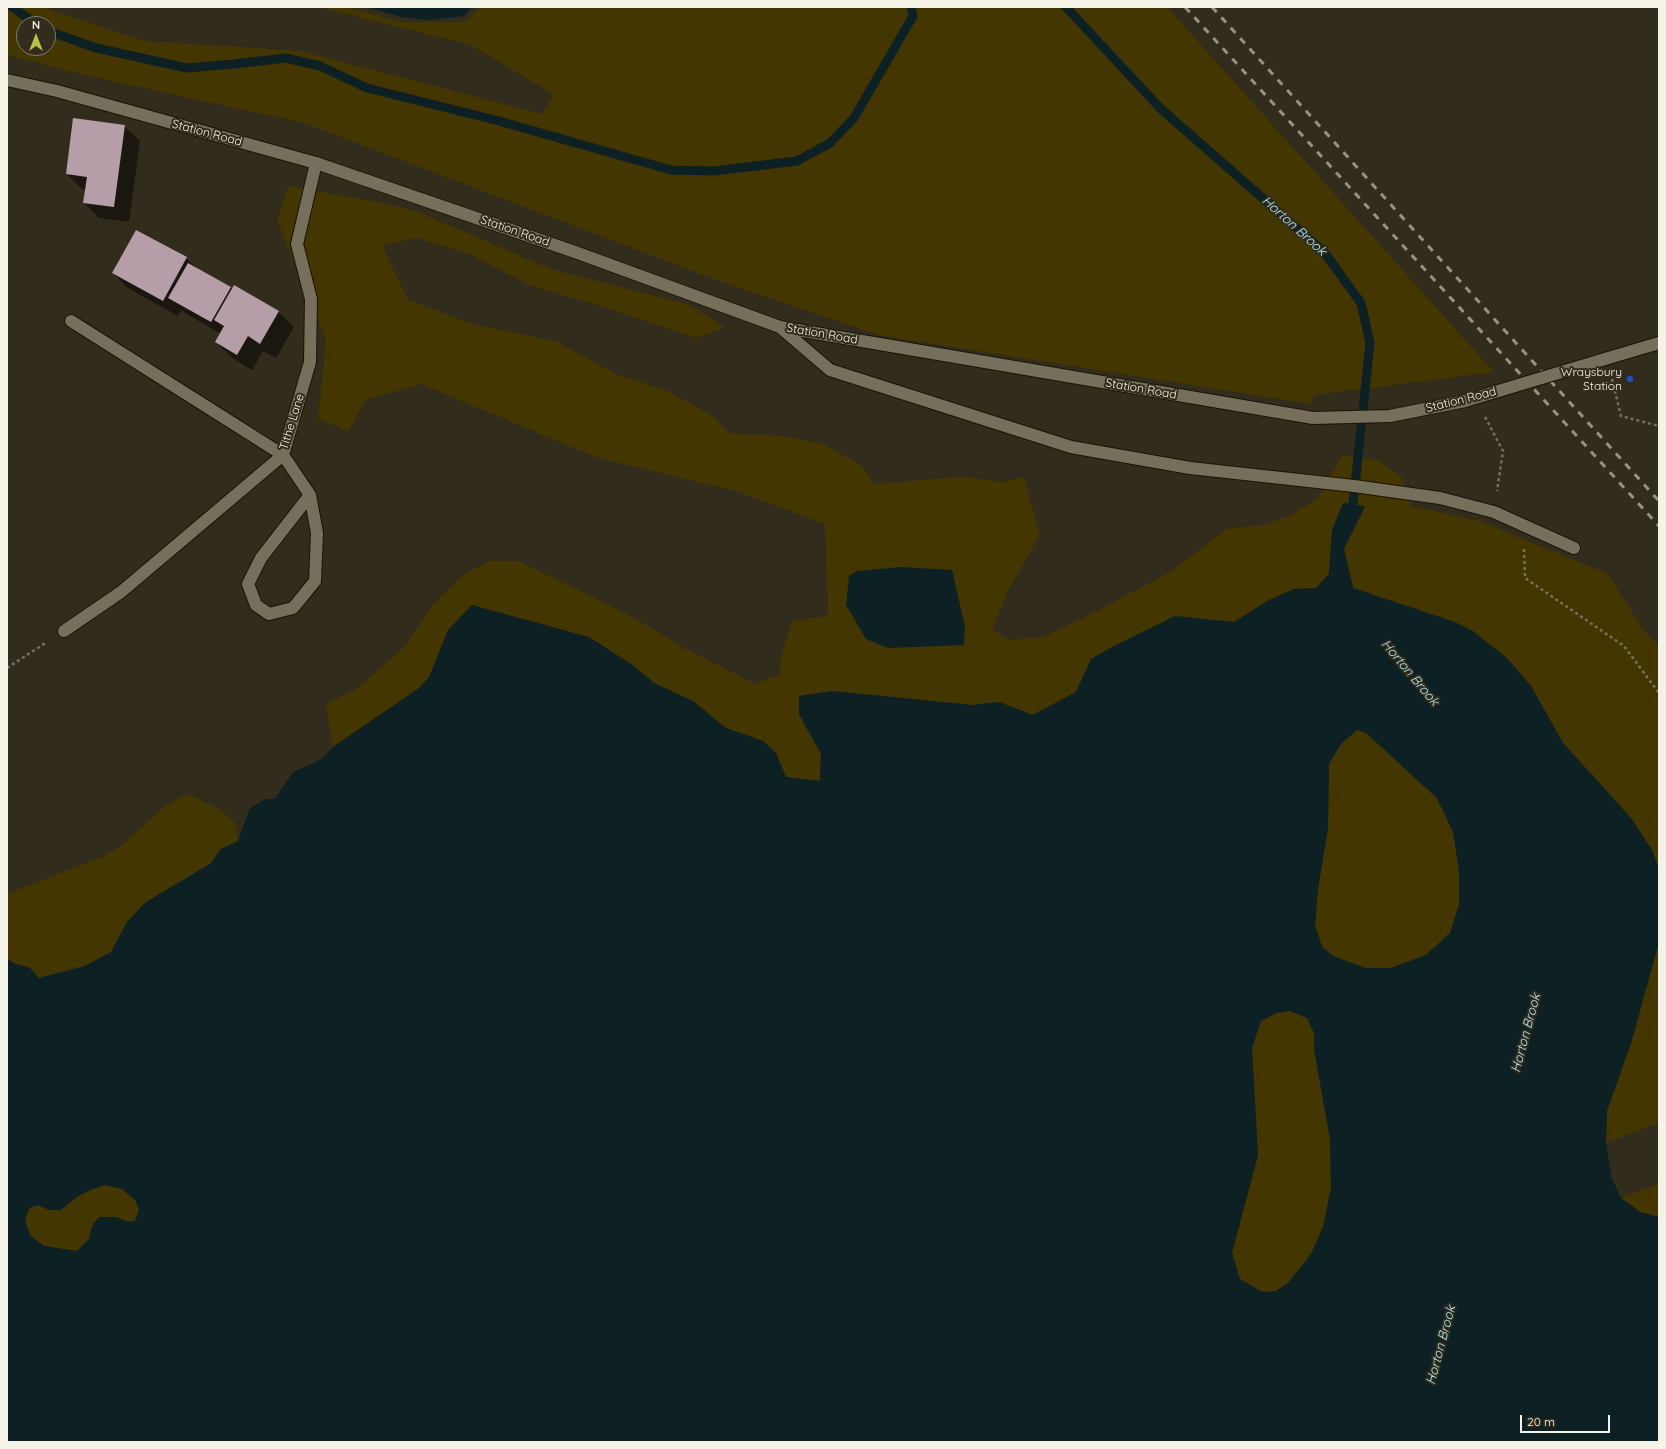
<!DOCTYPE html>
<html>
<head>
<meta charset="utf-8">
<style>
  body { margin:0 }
  #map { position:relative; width:1666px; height:1449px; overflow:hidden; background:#312c1b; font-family:Quicksand,sans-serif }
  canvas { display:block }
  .frame { position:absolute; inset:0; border:8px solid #f5f2e7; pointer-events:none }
  .north { position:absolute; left:16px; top:16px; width:40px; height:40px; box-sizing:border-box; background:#312c1b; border:1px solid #7f7b6d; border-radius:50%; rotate:0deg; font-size:11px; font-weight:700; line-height:16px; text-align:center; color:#f5f2e7 }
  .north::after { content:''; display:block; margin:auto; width:14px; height:18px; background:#b7c148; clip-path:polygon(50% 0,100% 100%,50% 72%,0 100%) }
  .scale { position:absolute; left:1520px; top:1415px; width:90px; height:18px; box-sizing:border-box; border:2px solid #f5f2e7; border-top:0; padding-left:5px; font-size:12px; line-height:14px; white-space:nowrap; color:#f5f2e7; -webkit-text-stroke:3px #312c1b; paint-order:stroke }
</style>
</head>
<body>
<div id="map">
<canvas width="1666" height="1449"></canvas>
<div class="frame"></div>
<div class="north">N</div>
<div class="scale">20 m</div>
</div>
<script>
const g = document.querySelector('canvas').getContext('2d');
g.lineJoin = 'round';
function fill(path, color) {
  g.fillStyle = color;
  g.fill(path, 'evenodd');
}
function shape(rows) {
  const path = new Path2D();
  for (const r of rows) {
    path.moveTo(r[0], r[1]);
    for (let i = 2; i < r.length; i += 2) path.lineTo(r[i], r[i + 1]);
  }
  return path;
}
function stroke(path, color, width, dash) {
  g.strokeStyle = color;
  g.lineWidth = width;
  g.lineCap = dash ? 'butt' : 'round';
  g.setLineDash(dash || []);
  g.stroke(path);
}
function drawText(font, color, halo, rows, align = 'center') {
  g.font = font + ' Quicksand,sans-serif';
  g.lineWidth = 4;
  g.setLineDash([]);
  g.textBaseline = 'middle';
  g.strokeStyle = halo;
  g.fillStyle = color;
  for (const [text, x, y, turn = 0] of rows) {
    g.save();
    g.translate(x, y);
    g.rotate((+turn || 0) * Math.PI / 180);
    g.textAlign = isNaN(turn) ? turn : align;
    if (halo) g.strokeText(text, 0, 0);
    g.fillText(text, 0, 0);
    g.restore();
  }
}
fill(shape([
  [7,7,42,7,144,41,301,51,542,114,554,95,471,45,317,7,348,7,401,22,465,22,480,7,1167,7,1494,372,1314,395,1311,404,878,335,711,278,304,123,80,74,7,55],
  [24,24,48,24,48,48,24,48],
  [288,186,382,203,414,210,551,269,690,305,725,327,697,338,613,310,529,285,469,254,417,238,382,245,408,300,476,325,556,341,616,374,666,390,713,416,729,433,782,436,824,444,861,465,874,484,961,477,1002,482,1024,477,1040,535,1009,589,992,629,1008,640,1044,637,1101,609,1170,572,1227,529,1265,525,1293,514,1318,498,1342,455,1377,460,1401,476,1411,506,1480,521,1608,574,1644,631,1659,646,1659,869,1652,850,1631,818,1563,743,1531,686,1455,622,1353,588,1344,549,1365,506,1343,503,1332,530,1329,574,1316,588,1294,589,1269,600,1234,622,1214,621,1125,641,1112,647,1091,659,1076,692,1032,715,999,702,973,705,799,714,821,754,820,781,786,777,776,753,763,741,726,728,693,701,654,683,634,666,589,637,448,630,429,677,419,688,333,747,326,704,358,688,403,648,433,605,463,575,490,561,519,561,631,616,683,647,755,684,779,675,782,655,792,621,828,616,825,524,735,491,598,458,421,384,365,400,348,432,318,418,326,339,277,221],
  [1357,729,1366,733,1437,798,1453,832,1459,870,1459,905,1450,933,1426,955,1391,968,1365,968,1333,956,1322,947,1315,925,1318,889,1328,828,1329,764,1341,744],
  [188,794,220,809,235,823,238,841,221,849,210,864,146,902,127,922,111,952,85,966,38,978,30,968,13,963,7,958,7,894,104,856,124,844,166,805],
  [1659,942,1659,1123,1606,1143,1607,1111,1632,1040],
  [1290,1011,1307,1018,1314,1033,1314,1049,1330,1139,1331,1188,1323,1227,1311,1254,1288,1283,1276,1291,1265,1292,1260,1291,1240,1279,1232,1253,1258,1155,1252,1048,1261,1021,1276,1013],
  [1659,1183,1659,1217,1640,1212,1621,1198],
  [105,1185,122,1189,136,1200,139,1210,135,1221,128,1222,116,1217,92,1226,89,1239,77,1251,44,1246,30,1235,25,1221,29,1208,38,1205,49,1210,61,1210,77,1197,90,1190]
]), '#443600');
fill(shape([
  [365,7,472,7,464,16,431,20,402,17],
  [1343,503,1365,506,1344,549,1353,588,1455,622,1473,631,1507,658,1531,686,1563,743,1631,818,1652,850,1659,869,1659,942,1632,1040,1607,1111,1606,1143,1612,1179,1621,1198,1640,1212,1659,1217,1659,1442,7,1442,7,958,13,963,30,968,39,978,85,966,111,952,127,922,146,902,210,864,221,849,238,841,250,808,266,799,275,799,293,772,322,759,333,747,419,688,429,677,448,630,472,605,589,637,634,666,654,683,693,701,726,728,763,741,776,753,786,777,820,781,821,754,799,714,799,696,832,691,973,705,999,702,1033,715,1076,692,1091,659,1112,647,1175,616,1234,622,1269,600,1294,589,1316,588,1329,574,1332,530],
  [1357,730,1366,733,1437,798,1453,832,1459,870,1459,905,1450,933,1426,955,1391,968,1365,968,1333,956,1322,947,1315,925,1318,889,1328,828,1329,764,1341,744],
  [1290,1011,1307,1018,1314,1033,1314,1049,1330,1139,1331,1188,1323,1227,1311,1254,1288,1283,1276,1291,1265,1292,1260,1291,1240,1279,1232,1253,1258,1155,1252,1048,1261,1021,1276,1013],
  [105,1185,122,1189,135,1200,139,1210,135,1221,128,1222,116,1217,99,1217,92,1226,89,1239,77,1251,44,1246,30,1235,25,1221,29,1208,38,1205,49,1210,61,1210,77,1197,90,1190],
  [901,567,952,570,965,627,964,645,888,648,866,639,846,605,849,576,857,571]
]), '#0d2024');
fill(shape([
  [124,126,140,141,129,222,99,218,84,203,86,190,82,189,67,174],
  [186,258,198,269,233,289,234,287,279,312,294,327,276,358,263,351,252,370,231,357,216,342,221,334,185,313,181,310,178,316,128,288,113,273]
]), '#0007');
stroke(shape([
  [12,7,36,24],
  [1066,7,1160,108,1324,252,1361,303,1370,343,1353,504,1348,515],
  [48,31,96,48,187,68,234,64,286,58,320,66,367,88,499,121,671,170,714,171,797,161,830,143,854,118,913,16,911,7]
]), '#0d2024', 9);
fill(shape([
  [73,118,125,125,114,207,83,203,87,177,66,174],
  [136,230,187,257,163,301,112,273],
  [188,263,231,287,211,322,168,298],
  [234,285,279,311,260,344,248,336,237,355,215,342,224,326,214,320]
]), '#b59ea7');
const minor = shape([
  [7,80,57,91,316,163,575,252,780,327,1313,418,1390,416,1465,401],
  [71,321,283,455,310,495,317,533,315,581,293,608,269,614,256,605,248,584,261,558,310,495],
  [781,328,830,370,1071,447,1190,468,1354,486,1440,498,1494,512,1574,548],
  [1605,359,1659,343],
  [64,631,121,592,283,455,310,362,311,299,297,244,316,163]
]);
stroke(minor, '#191405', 14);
stroke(shape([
  [1612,379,1621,416,1659,426],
  [1485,417,1503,451,1497,491],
  [1524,549,1525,578,1624,646,1659,693],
  [7,668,47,642]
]), '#757162', 2.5, [3, 3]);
stroke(minor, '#756f5c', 12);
stroke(shape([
  [1185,7,1659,526],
  [1212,7,1659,501]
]), '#969284', 3, [7, 7]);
const minorBridge = shape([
  [1465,401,1605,359]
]);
stroke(minorBridge, '#191405', 14, []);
stroke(minorBridge, '#756f5c', 12);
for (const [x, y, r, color] of [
  [1630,379,4,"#1a4fb4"]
]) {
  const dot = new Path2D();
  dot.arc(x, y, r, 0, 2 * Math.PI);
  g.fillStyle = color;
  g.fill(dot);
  stroke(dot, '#312c1b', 1.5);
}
drawText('12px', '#f5f2e7', '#312c1b', [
  ["Station Road",207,133,15],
  ["Station Road",515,231,19],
  ["Station Road",822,334,10],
  ["Station Road",1141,389,10],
  ["Station Road",1461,400,-14],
  ["Tithe Lane",292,422,-73]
]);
drawText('12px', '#f5f2e7', '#312c1b', [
  ["Wraysbury",1622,372],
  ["Station",1622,386]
], 'right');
drawText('italic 13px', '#abe6f4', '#312c1b', [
  ["Horton Brook",1294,226,42],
  ["Horton Brook",1410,673,50],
  ["Horton Brook",1526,1033,-75],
  ["Horton Brook",1441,1345,-75]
]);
</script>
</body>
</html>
